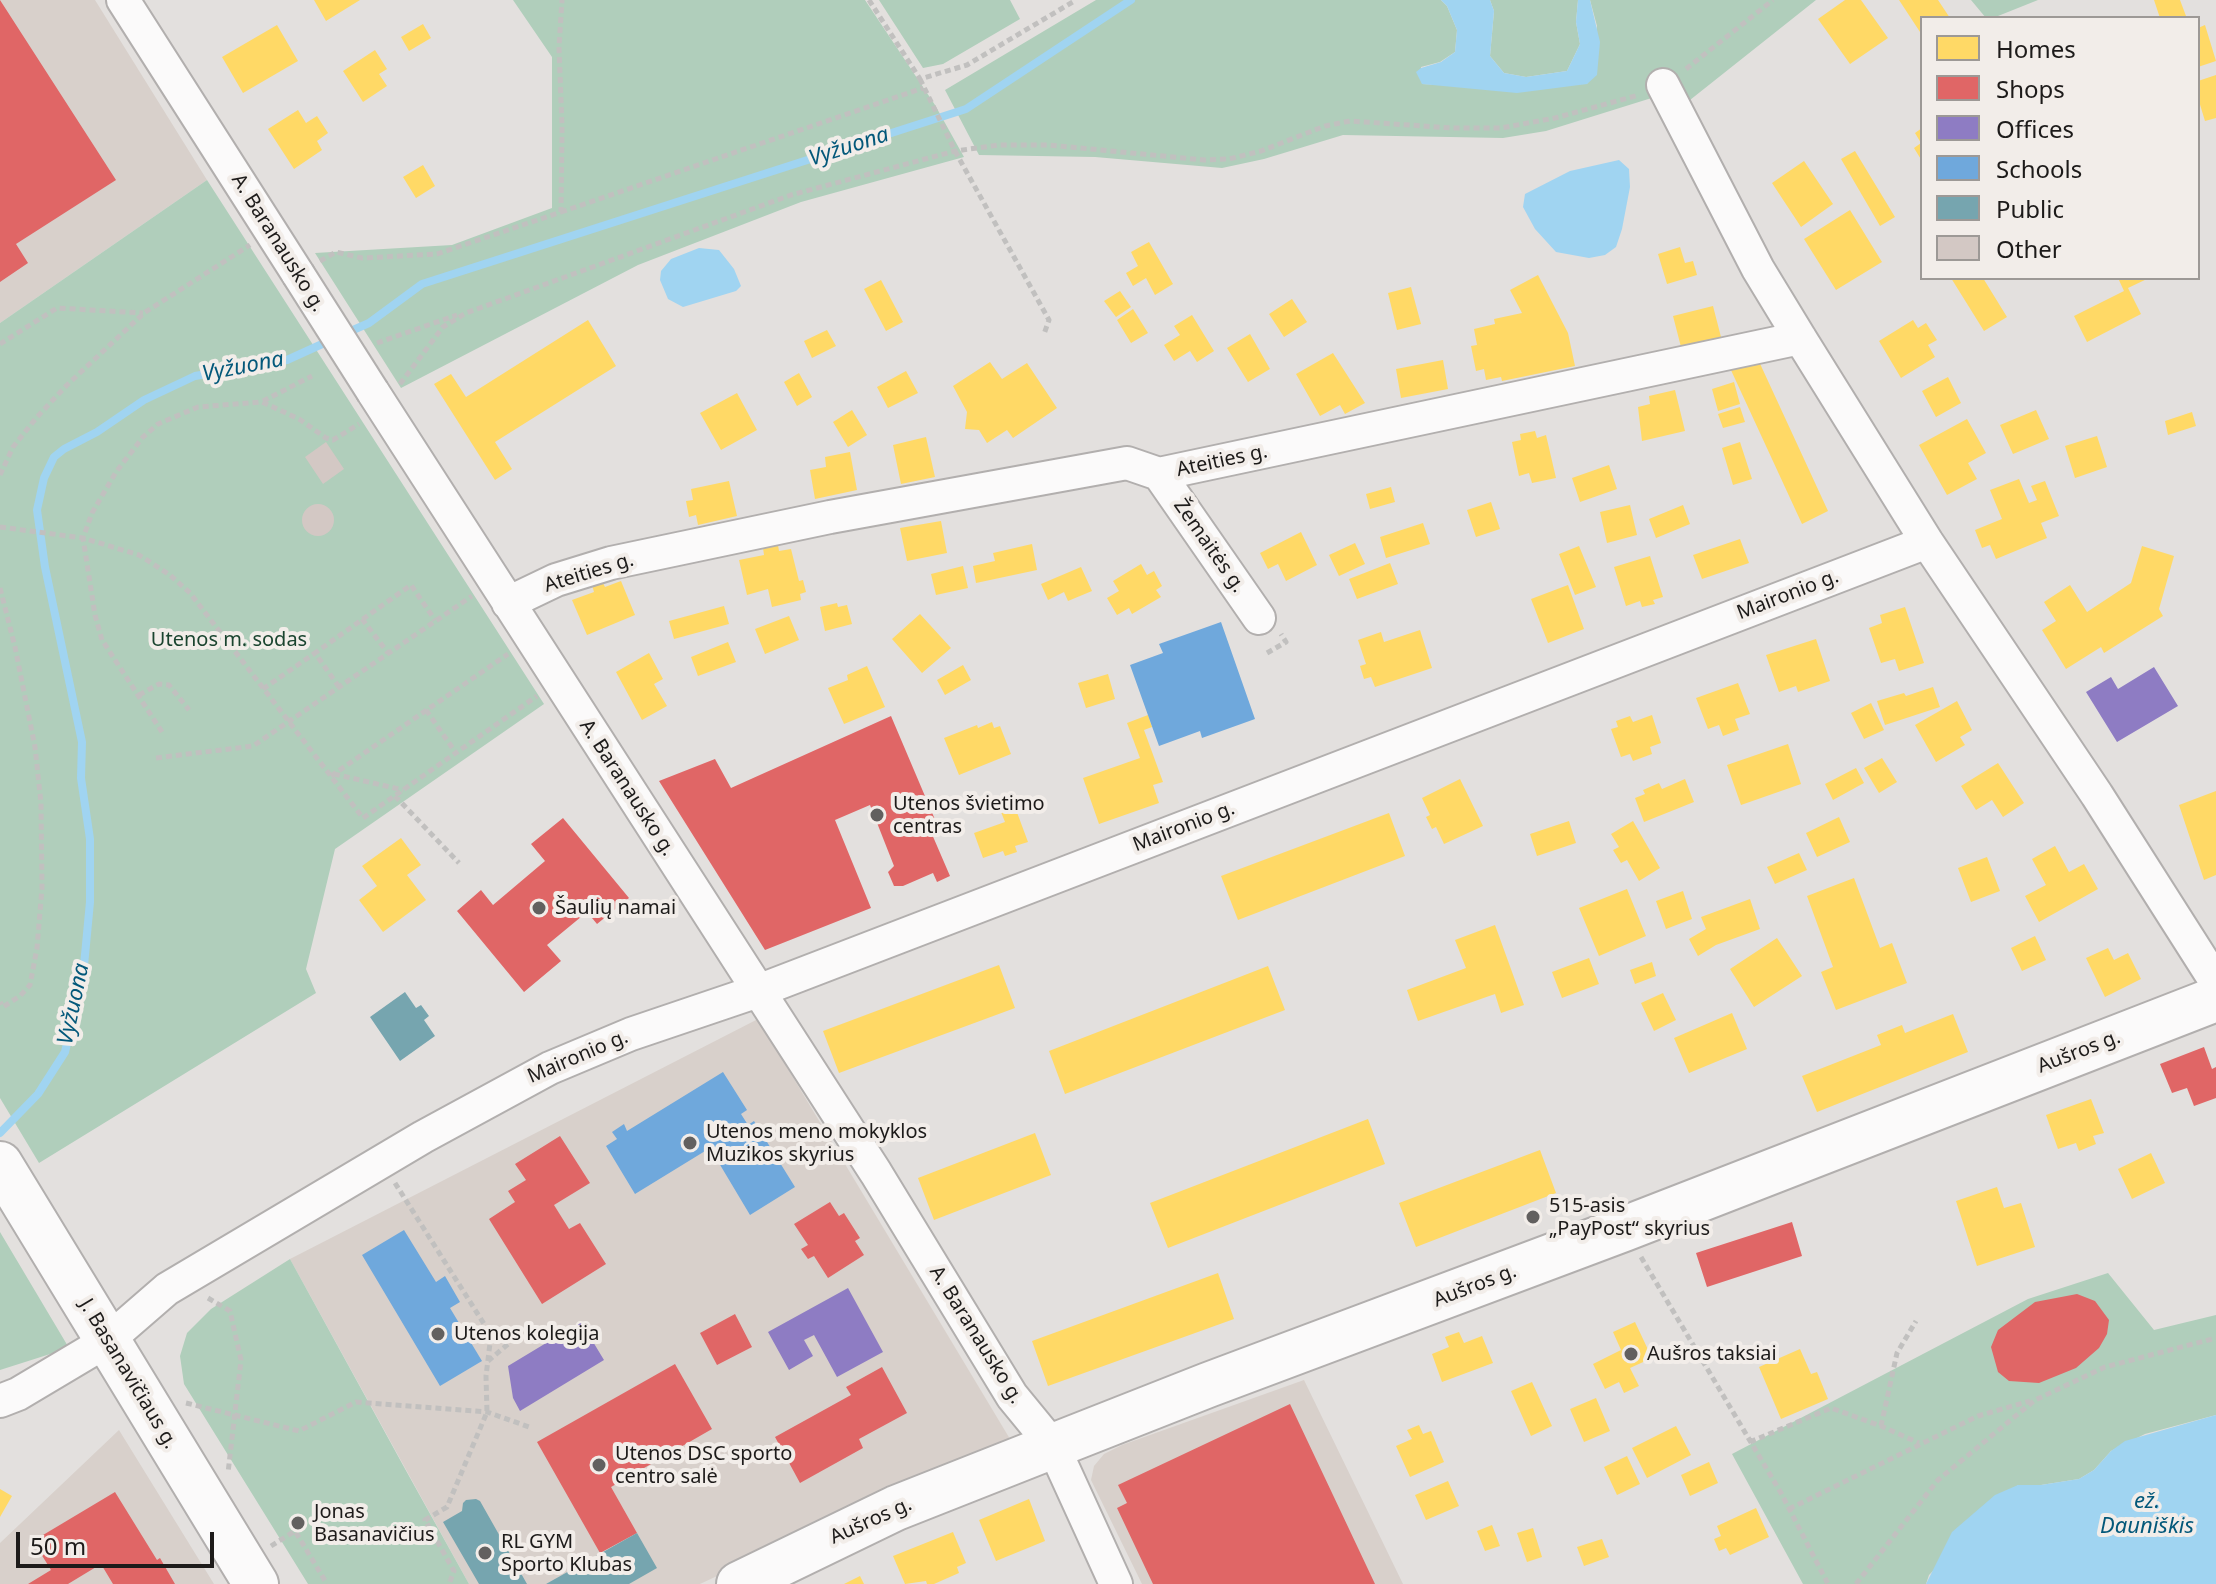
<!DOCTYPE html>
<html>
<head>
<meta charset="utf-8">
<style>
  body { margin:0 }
  #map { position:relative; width:2216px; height:1584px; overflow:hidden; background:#e3e0de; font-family:"Noto Sans",sans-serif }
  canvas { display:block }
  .legend { position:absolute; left:1920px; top:16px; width:280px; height:264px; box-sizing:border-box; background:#f2ede9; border:2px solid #9d9996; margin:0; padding:10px 14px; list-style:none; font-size:24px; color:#1d1b1a }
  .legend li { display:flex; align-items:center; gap:16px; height:40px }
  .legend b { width:40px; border:2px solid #9d9996 }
  .scale { position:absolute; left:16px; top:1532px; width:198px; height:36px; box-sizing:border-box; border:4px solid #1d1b1a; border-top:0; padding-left:10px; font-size:24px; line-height:28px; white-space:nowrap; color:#1d1b1a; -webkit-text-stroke:6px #f2ede9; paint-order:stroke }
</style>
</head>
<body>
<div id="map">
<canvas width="2216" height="1584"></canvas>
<ul class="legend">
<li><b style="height:22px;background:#ffd966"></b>Homes</li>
<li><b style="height:22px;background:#e06666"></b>Shops</li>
<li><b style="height:22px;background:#8e7cc3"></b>Offices</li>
<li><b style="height:22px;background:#6fa8dc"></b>Schools</li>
<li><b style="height:22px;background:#76a5af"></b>Public</li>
<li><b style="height:22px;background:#d3c8c4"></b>Other</li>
</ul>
<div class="scale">50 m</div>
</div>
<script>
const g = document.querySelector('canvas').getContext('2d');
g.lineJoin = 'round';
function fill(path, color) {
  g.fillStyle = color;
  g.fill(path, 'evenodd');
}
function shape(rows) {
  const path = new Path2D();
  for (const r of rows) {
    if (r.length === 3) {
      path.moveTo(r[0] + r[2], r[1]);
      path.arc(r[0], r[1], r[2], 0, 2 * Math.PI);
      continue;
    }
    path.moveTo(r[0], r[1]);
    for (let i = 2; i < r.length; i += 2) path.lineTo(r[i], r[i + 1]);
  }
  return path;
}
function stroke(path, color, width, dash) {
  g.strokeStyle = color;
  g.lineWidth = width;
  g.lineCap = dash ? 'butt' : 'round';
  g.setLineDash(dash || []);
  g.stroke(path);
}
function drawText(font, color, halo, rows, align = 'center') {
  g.font = font + ' "Noto Sans",sans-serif';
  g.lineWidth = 8;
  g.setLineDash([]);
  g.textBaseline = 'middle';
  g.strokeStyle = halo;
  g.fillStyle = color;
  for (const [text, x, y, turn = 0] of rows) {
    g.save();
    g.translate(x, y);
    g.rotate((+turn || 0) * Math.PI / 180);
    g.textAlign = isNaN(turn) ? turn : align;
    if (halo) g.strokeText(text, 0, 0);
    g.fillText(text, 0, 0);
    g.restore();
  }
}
fill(shape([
  [0,0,95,0,207,180,0,323],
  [758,1019,1010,1439,700,1584,469,1584,290,1259],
  [1304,1380,1403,1584,1142,1584,1091,1480,1094,1466,1104,1454,1122,1445],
  [119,1430,214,1584,0,1584,0,1543]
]), '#d8d0cb');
fill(shape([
  [513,0,865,0,935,105,964,157,801,202,638,265,401,388,315,253,452,245,552,208,552,57],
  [879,0,1010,0,1020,19,943,64,923,68],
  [1096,0,1441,0,1447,6,1457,30,1455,52,1440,62,1421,67,1422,84,1443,85,1587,84,1597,26,1590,0,1816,0,1690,100,1658,96,1546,131,1503,138,1343,135,1264,159,1222,168,1095,157,979,155,945,90],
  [1490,0,1578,0,1576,22,1580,44,1567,71,1526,77,1504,73,1490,56,1494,11],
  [1971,0,2038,0,1993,18,1986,18],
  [207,180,544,704,335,849,306,969,316,993,39,1163,0,1098,0,323],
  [0,1232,69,1348,0,1370],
  [290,1259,404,1467,469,1584,308,1584,184,1384,180,1356,187,1333,211,1309],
  [2108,1273,2154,1330,2216,1315,2216,1415,2145,1434,2111,1451,2094,1470,2079,1479,2041,1485,2018,1485,1929,1575,1926,1584,1803,1584,1732,1454,2028,1299]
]), '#b0cebb');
fill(shape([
  [1441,0,1490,0,1494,11,1490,56,1504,73,1526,77,1567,71,1580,44,1576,22,1578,0,1590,0,1600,42,1597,75,1587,84,1517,93,1422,84,1416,72,1421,68,1441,62,1455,52,1457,30,1447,6],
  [1619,160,1629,169,1630,187,1622,229,1616,247,1605,255,1589,258,1556,252,1535,229,1523,207,1525,194,1570,171],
  [699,248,719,250,734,269,741,286,736,291,683,307,668,299,660,280,661,271,671,259],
  [2216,1415,2216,1584,1926,1584,1952,1532,1995,1495,2018,1485,2041,1485,2079,1479,2094,1470,2111,1451,2125,1441]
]), '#a0d4f1');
fill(shape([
  [314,0,360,0,326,21],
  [1845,0,1861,0,1888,38,1850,64,1818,19],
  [1899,0,1938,0,1950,18,1922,18,1922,35],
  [2154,0,2180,0,2186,16,2160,18],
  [423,24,431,38,409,51,401,37],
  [277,25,298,61,243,93,222,57],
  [2205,25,2216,61,2198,67,2198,28],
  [375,50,387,69,379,74,387,86,363,102,343,71],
  [2216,75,2216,118,2205,121,2198,98,2198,81],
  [298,110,306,123,317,116,328,133,317,141,322,150,294,169,268,129],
  [1922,128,1922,161,1914,148,1921,143,1915,133],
  [1855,151,1895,217,1880,226,1841,159],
  [1804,161,1833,204,1801,227,1772,183],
  [423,165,435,186,416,198,403,177],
  [1850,210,1882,262,1836,290,1804,239],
  [1149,242,1173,284,1155,295,1146,278,1133,286,1126,273,1138,266,1131,252],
  [1680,247,1685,263,1693,261,1697,275,1667,284,1658,254],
  [1538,275,1568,333,1575,366,1502,381,1501,377,1486,380,1484,369,1476,371,1471,346,1477,345,1474,329,1495,324,1494,319,1522,313,1510,290],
  [1951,278,1983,278,2007,317,1984,331],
  [2118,278,2149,278,2128,288,2141,314,2087,342,2074,316,2124,291],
  [881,280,903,322,886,331,864,289],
  [1411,287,1421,324,1397,330,1388,293],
  [1120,291,1131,307,1116,317,1104,301],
  [1292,299,1307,322,1284,337,1269,314],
  [1713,306,1721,337,1681,347,1673,316],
  [1133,309,1148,333,1131,343,1117,320],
  [1192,315,1214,351,1197,362,1190,351,1174,361,1164,345,1180,335,1174,326],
  [588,320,616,366,495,442,512,469,495,480,434,384,451,374,466,397],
  [1913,320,1918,328,1926,323,1937,340,1928,345,1935,357,1901,378,1879,341],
  [827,330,836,346,812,358,804,341],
  [1250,334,1270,369,1248,382,1227,348],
  [1333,353,1365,403,1345,414,1340,405,1320,416,1296,374],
  [1756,355,1828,511,1802,524,1730,368],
  [1443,360,1448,389,1401,398,1396,369],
  [990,362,1002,379,1027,363,1057,408,1013,438,1007,430,987,443,979,430,965,429,967,412,953,386],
  [906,371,918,393,888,408,877,387],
  [799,373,812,397,797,406,784,382],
  [1948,377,1961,403,1936,417,1922,391],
  [1734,382,1740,404,1718,411,1712,389],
  [1675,390,1685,431,1642,441,1638,407,1650,404,1649,396],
  [737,393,757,430,721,450,700,413],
  [1740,407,1745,422,1723,428,1718,414],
  [852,410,867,435,848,447,833,422],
  [2036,410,2049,439,2013,454,2000,425],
  [2192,412,2196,426,2168,435,2165,421],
  [1967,419,1986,453,1968,463,1977,479,1947,495,1919,445],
  [1535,431,1537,438,1546,435,1556,478,1532,483,1529,473,1519,476,1512,442,1521,440,1520,434],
  [2097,436,2107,467,2075,478,2065,446],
  [926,437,935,477,901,484,893,445],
  [1740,442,1752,479,1733,485,1722,448],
  [850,452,857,490,815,499,810,470,826,467,825,457],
  [1609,465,1617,489,1580,502,1572,478],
  [2019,479,2029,503,2037,500,2031,486,2045,481,2059,516,2041,523,2047,538,1996,559,1990,545,1982,548,1975,530,2002,519,1990,490],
  [729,481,737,516,698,525,696,515,689,517,686,501,693,500,691,489],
  [1391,487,1395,502,1370,509,1366,494],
  [1491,502,1500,529,1476,537,1467,510],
  [1630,505,1637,535,1607,543,1600,512],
  [1683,505,1690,524,1656,538,1649,519],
  [941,521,947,553,907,561,900,528],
  [1423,523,1430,544,1386,558,1380,537],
  [1301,532,1317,565,1286,581,1278,564,1268,569,1260,553],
  [1740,539,1749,563,1702,579,1693,555],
  [1355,543,1365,564,1339,576,1329,555],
  [1032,544,1037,570,976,583,973,566,995,561,993,553],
  [778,545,779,551,791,549,799,581,803,580,806,592,800,594,801,600,772,607,768,589,747,595,739,560,764,555,763,548],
  [1579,546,1596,587,1575,595,1559,554],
  [2142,546,2174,556,2159,609,2163,616,2104,653,2101,647,2066,669,2042,630,2056,621,2044,602,2070,585,2087,612,2131,583],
  [1650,556,1663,597,1653,600,1655,604,1642,607,1640,601,1626,606,1614,567],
  [1390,563,1398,584,1357,599,1349,579],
  [1141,564,1147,575,1154,571,1162,586,1156,590,1161,597,1132,614,1129,608,1117,615,1107,598,1119,591,1113,581],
  [963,566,968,588,936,595,931,574],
  [1081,567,1092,591,1068,601,1064,592,1048,600,1041,584],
  [602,581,605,587,621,581,635,615,587,635,572,600,594,592,592,585],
  [1568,585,1584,629,1548,643,1531,599],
  [837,603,838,607,847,605,852,624,825,631,820,607],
  [724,606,729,624,674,639,669,621],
  [1905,607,1924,663,1899,671,1895,659,1881,663,1869,628,1882,623,1880,615],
  [920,614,951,648,922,673,892,639],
  [789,616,799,640,765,654,755,629],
  [1420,630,1432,668,1375,687,1371,677,1364,679,1360,666,1366,664,1358,640,1381,632,1384,642],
  [1816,639,1830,681,1798,692,1796,686,1779,692,1766,655],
  [728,642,736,662,698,676,691,657],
  [649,653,663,679,654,684,667,706,642,720,616,672],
  [963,665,971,680,945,695,937,680],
  [867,666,885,707,844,724,828,688,848,680,847,675],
  [1108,674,1115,699,1086,708,1078,683],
  [1738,683,1750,714,1735,719,1739,730,1723,736,1719,725,1708,729,1696,698],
  [1933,687,1940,707,1885,725,1877,701,1904,693,1906,696],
  [1957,701,1972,730,1960,737,1965,745,1936,762,1915,725],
  [1871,703,1884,730,1864,739,1851,713],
  [1148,715,1152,727,1144,730,1163,782,1153,785,1159,803,1099,824,1083,778,1140,758,1127,723],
  [1652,715,1661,743,1650,747,1652,754,1633,761,1630,754,1621,757,1611,729,1618,727,1616,721,1630,716,1633,722],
  [992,722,994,728,1000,726,1011,754,959,775,944,738,977,725,978,728],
  [1788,744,1801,784,1741,805,1727,765],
  [1882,758,1897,782,1879,793,1864,768],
  [1998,763,2024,803,2003,817,1992,800,1976,810,1961,786],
  [1856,768,1864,783,1833,800,1825,784],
  [1460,779,1483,826,1444,844,1436,827,1432,829,1426,817,1430,815,1422,798],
  [1685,779,1694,802,1644,822,1635,798,1645,794,1643,790,1659,783,1662,789],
  [2216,791,2216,875,2204,880,2179,805],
  [1015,807,1028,842,1015,846,1017,852,1005,856,1003,851,983,858,974,833,1005,822,1001,812],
  [1389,813,1405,856,1238,920,1221,876],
  [1839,817,1850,842,1817,857,1806,833],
  [1569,821,1576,843,1537,856,1530,834],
  [1633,821,1660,868,1639,881,1627,860,1621,863,1613,850,1619,847,1611,834],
  [401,838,421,865,407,875,426,900,383,932,359,900,377,886,362,866],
  [2055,846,2069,872,2084,864,2098,889,2039,922,2025,896,2046,885,2032,859],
  [1799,853,1807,870,1775,884,1767,867],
  [1987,857,2000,891,1971,902,1958,868],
  [1854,878,1880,948,1892,943,1907,983,1836,1010,1821,972,1833,967,1807,896],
  [1627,889,1646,936,1599,956,1579,908],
  [1683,891,1692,919,1666,929,1656,901],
  [1750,899,1760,929,1716,945,1698,956,1689,939,1706,929,1701,917],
  [1495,925,1524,1005,1501,1013,1495,994,1418,1021,1407,990,1466,968,1455,940],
  [2035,936,2046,960,2022,971,2011,948],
  [1777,938,1802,976,1754,1007,1730,969],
  [2108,948,2114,960,2128,953,2141,979,2105,997,2086,958],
  [1589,958,1599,984,1562,998,1552,972],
  [1652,962,1656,976,1635,984,1630,970],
  [999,965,1015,1008,839,1073,823,1031],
  [1268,966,1285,1010,1065,1094,1049,1051],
  [1663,993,1676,1020,1654,1031,1641,1003],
  [1732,1013,1747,1049,1689,1073,1674,1038],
  [1953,1014,1968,1052,1817,1112,1802,1076,1881,1045,1877,1035,1902,1025,1905,1033],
  [2091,1099,2104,1133,2093,1136,2096,1144,2079,1151,2076,1143,2058,1149,2046,1115],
  [1368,1119,1385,1164,1168,1248,1150,1203],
  [1035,1133,1051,1175,934,1220,918,1178],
  [1540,1150,1556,1193,1416,1247,1399,1203],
  [2151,1153,2165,1183,2132,1199,2118,1169],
  [1997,1187,2004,1208,2021,1203,2035,1247,1977,1266,1956,1201],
  [1218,1273,1234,1319,1048,1386,1032,1341],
  [1635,1322,1652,1358,1630,1368,1639,1386,1624,1393,1619,1382,1605,1389,1593,1364,1621,1350,1613,1332],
  [1459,1332,1464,1343,1482,1336,1493,1363,1442,1382,1432,1354,1449,1347,1445,1337],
  [1800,1349,1811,1374,1817,1372,1828,1399,1781,1419,1759,1367],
  [1532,1382,1552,1426,1531,1436,1511,1391],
  [1596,1398,1610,1431,1584,1442,1570,1409],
  [1419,1425,1423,1434,1431,1431,1444,1462,1410,1477,1396,1446,1412,1439,1407,1430],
  [1676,1426,1691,1455,1647,1478,1632,1448],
  [1627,1456,1640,1484,1617,1495,1604,1467],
  [1709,1462,1718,1483,1690,1496,1681,1475],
  [1448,1481,1459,1506,1426,1520,1415,1495],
  [0,1489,12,1496,0,1517],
  [1029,1499,1045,1541,996,1561,979,1520],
  [1756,1508,1769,1537,1730,1555,1726,1548,1719,1551,1714,1539,1721,1536,1717,1526],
  [1492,1525,1500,1546,1485,1551,1477,1531],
  [1533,1528,1542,1557,1527,1562,1517,1533],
  [953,1532,966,1563,957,1567,959,1573,934,1584,927,1584,926,1581,905,1584,893,1556],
  [1602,1539,1609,1557,1584,1566,1577,1547],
  [860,1576,864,1584,844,1584]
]), '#ffd966');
fill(shape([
  [0,0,116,180,16,244,28,263,0,282],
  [891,716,936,822,928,825,950,876,937,882,933,873,903,886,894,886,888,872,894,866,870,805,835,820,871,908,765,950,659,781,715,759,731,788],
  [563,818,629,898,597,924,587,912,547,945,561,961,524,992,457,911,481,890,493,905,545,861,531,844],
  [2204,1047,2212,1069,2216,1067,2216,1098,2194,1106,2187,1088,2172,1093,2160,1064],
  [560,1136,590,1183,554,1205,569,1229,580,1223,606,1264,542,1304,489,1219,515,1202,508,1191,526,1180,515,1164],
  [830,1202,839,1216,844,1213,860,1238,855,1241,864,1255,828,1278,814,1256,808,1259,801,1249,808,1245,794,1224],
  [1792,1222,1802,1256,1707,1287,1696,1253],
  [2077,1294,2095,1301,2109,1320,2107,1334,2099,1348,2076,1368,2039,1383,2009,1381,1998,1372,1991,1347,1998,1330,2035,1302],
  [735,1314,752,1347,717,1365,700,1333],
  [675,1364,712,1429,611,1487,637,1533,600,1553,537,1442],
  [882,1367,907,1413,859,1439,863,1448,800,1483,775,1437,851,1395,846,1387],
  [1290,1404,1375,1584,1153,1584,1117,1508,1127,1503,1118,1485],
  [115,1492,157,1560,160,1558,175,1584,113,1584,101,1564,68,1584,28,1584,51,1570,33,1541]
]), '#e06666');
fill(shape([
  [2154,667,2178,706,2117,742,2086,692,2111,677,2118,689],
  [848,1288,883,1352,837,1377,814,1335,804,1340,813,1356,789,1370,768,1332],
  [581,1322,604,1360,520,1411,513,1398,508,1366]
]), '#8e7cc3');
fill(shape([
  [1221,622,1255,719,1202,738,1200,731,1159,746,1130,665,1163,653,1159,644],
  [723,1072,747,1110,741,1114,748,1125,754,1121,795,1187,750,1215,710,1148,635,1194,606,1146,617,1139,612,1132,624,1124,627,1131],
  [404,1230,436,1282,445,1276,460,1302,450,1308,482,1361,440,1386,362,1255]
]), '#6fa8dc');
fill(shape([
  [405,992,416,1008,421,1005,429,1016,424,1020,435,1036,400,1061,370,1017],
  [476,1499,480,1501,527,1584,479,1584,443,1522,462,1511,463,1503,466,1500],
  [637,1533,657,1568,629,1584,546,1584]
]), '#76a5af');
stroke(shape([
  [344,334,369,323,422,284,966,109,1131,0],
  [0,1133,38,1094,65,1052,83,976,90,902,90,839,81,778,82,742,45,567,37,510,44,478,54,457,64,449,97,432,144,400,195,376,287,360,331,340]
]), '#a0d4f1', 8);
fill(shape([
  [326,442,344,469,323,484,305,457],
  [318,520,16]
]), '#d3c8c4');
const street = shape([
  [123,0,298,274],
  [1663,85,1758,269,1800,338,1927,542,2097,795,2216,982],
  [373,392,876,1173,1012,1396,1053,1446,1116,1584],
  [1159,474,1259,618],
  [508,603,556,580,611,563,830,517,1127,463,1159,474,1800,338],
  [0,1401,18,1394,107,1341,167,1289,423,1137,550,1068,631,1034,758,991,1927,542]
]);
const secondary = shape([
  [739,1584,896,1508,1053,1446,1208,1385,1624,1229,2216,999]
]);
const primary = shape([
  [0,1164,256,1584]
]);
stroke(street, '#b2afae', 36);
stroke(secondary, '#b2afae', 48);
stroke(primary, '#b2afae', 48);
stroke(shape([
  [869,0,920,79,967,65,1076,0],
  [1686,69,1773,0],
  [920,79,955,151,1049,320,1044,334],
  [561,212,923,88],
  [320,261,336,252,362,258,437,254,561,212,562,127,559,47,562,0],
  [377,343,457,315],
  [0,344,57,308,143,313],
  [400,384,443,327,466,313,791,195,955,151,999,145,1049,145,1204,160,1229,159,1261,151,1325,126,1350,121,1452,128,1501,128,1555,118,1639,95],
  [263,401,312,376],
  [0,475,13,447,37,417,67,385,144,313,250,245],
  [0,527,83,538,139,555,170,575,190,593,363,818,537,696],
  [0,588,15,647,35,747,41,803,42,888,37,948,30,985,20,996,3,1007,0,1002],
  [362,619,388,653],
  [1267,653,1286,642,1281,634],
  [339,687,315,653,411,585,435,620],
  [263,689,315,653],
  [139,695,159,684,169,685,189,710],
  [426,710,456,753],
  [162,732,102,640,95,615,83,538,92,513,116,472,143,437,158,424,198,407,262,402,299,419,326,438,333,440,359,424],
  [156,758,253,746,472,596],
  [334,774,403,790],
  [331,776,508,654],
  [395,796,459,863],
  [395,1183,491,1335,486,1376,487,1412,447,1507,425,1520,454,1571,449,1584],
  [1641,1257,1781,1493,1828,1584],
  [208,1298,230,1311,241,1360,228,1473],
  [488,1361,520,1334],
  [186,1403,299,1431,356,1402,487,1412,532,1428],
  [1881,1426,1897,1353,1916,1321],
  [1750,1442,1831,1408,1881,1426,1919,1443],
  [1789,1509,1978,1416,2030,1401],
  [271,1546,295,1531,327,1584],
  [1856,1584,1938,1480,2035,1400,2105,1367,2216,1338]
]), '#c1c0bf', 5, [6, 4]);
stroke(street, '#fbfafa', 32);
stroke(secondary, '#fbfafa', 44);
stroke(primary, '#fbfafa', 44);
const streetBridge = shape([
  [298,274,373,392]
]);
stroke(streetBridge, '#b2afae', 36, []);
stroke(streetBridge, '#fbfafa', 32);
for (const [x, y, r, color] of [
  [877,815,8,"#62605f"],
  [539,908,8,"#62605f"],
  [690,1143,8,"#62605f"],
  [1533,1217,8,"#62605f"],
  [438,1334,8,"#62605f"],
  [1631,1354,8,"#62605f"],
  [599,1465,8,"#62605f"],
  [298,1523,8,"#62605f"],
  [485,1553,8,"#62605f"]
]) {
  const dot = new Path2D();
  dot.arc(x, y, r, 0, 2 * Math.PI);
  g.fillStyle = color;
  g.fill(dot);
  stroke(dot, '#f2ede9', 3);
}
drawText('20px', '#1d1b1a', '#f2ede9', [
  ["A. Baranausko g.",278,243,58],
  ["Ateities g.",1222,461,-12],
  ["Žemaitės g.",1209,546,55],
  ["Ateities g.",589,573,-17],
  ["Maironio g.",1788,595,-21],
  ["A. Baranausko g.",627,788,57],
  ["Maironio g.",1184,827,-21],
  ["Aušros g.",2079,1052,-21],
  ["Maironio g.",578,1057,-23],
  ["Aušros g.",1475,1286,-21],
  ["A. Baranausko g.",976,1335,58],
  ["J. Basanavičiaus g.",128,1374,59],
  ["Aušros g.",871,1521,-24]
]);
drawText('20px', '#1a442f', '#f2ede9', [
  ["Utenos m. sodas",229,640]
]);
drawText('20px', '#1d1b1a', '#f2ede9', [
  ["Utenos švietimo",893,804],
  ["centras",893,827],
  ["Šaulių namai",555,908],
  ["Utenos meno mokyklos",706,1132],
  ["Muzikos skyrius",706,1155],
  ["515-asis",1549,1206],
  ["„PayPost“ skyrius",1549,1229],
  ["Utenos kolegija",454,1334],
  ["Aušros taksiai",1647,1354],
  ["Utenos DSC sporto",615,1454],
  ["centro salė",615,1477],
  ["Jonas",314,1512],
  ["Basanavičius",314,1535],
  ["RL GYM",501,1542],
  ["Sporto Klubas",501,1565]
], 'left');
drawText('italic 22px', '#03587a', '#f2ede9', [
  ["Vyžuona",849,147,-18],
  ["Vyžuona",243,367,-11],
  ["Vyžuona",74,1004,-78],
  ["ež.",2147,1502],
  ["Dauniškis",2147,1527]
]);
</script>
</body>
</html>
